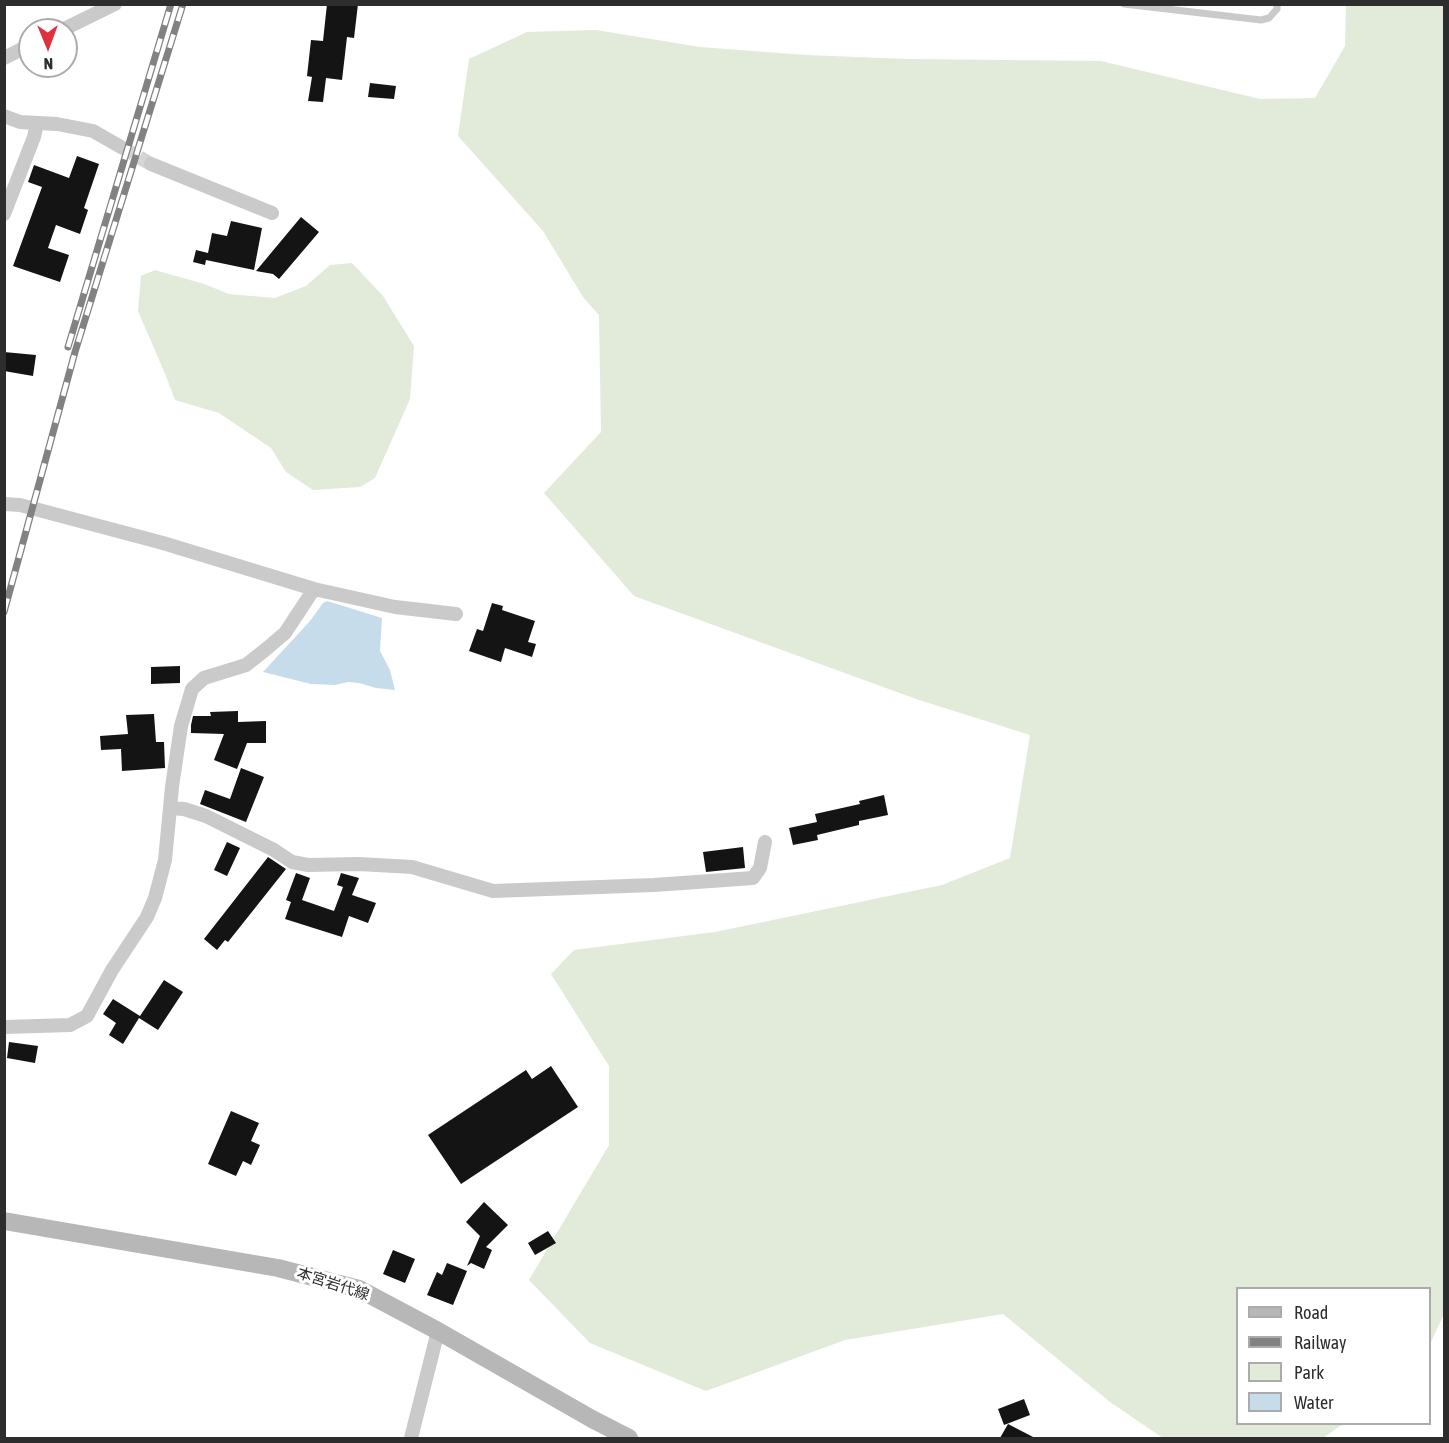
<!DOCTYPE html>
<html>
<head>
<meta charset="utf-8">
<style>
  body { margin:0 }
  #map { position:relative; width:1449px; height:1443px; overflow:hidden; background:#fff; font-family:"Asap Condensed",sans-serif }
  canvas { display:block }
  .frame { position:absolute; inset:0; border:6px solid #2d2d2d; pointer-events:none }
  .legend { position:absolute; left:1236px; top:1287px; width:195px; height:138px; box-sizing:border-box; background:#fff; border:2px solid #ababab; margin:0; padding:8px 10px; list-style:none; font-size:18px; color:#2d2d2d }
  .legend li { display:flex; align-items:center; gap:12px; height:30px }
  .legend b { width:30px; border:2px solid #ababab }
  .north { position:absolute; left:18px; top:18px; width:60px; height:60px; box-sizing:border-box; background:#fff; border:2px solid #ababab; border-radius:50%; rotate:179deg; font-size:16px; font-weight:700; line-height:24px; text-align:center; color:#2d2d2d }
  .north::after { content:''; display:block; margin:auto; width:21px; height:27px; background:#e1313c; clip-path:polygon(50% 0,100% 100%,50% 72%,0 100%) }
</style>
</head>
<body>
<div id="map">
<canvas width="1449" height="1443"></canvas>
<div class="frame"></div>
<ul class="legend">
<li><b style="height:8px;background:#b7b7b7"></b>Road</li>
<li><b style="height:8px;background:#828282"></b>Railway</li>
<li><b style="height:16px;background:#e2eada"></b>Park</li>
<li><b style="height:16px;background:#c6dcea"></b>Water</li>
</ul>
<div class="north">N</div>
</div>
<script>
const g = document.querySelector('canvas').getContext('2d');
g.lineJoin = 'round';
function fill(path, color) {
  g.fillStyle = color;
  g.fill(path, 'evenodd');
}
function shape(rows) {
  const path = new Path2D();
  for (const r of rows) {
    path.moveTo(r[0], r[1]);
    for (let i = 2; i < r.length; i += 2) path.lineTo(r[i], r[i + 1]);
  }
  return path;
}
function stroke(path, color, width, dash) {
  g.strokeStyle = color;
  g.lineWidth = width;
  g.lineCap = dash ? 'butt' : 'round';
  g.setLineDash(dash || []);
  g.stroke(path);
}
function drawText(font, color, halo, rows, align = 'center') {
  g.font = font + ' "Asap Condensed","Noto Sans JP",sans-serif';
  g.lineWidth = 6;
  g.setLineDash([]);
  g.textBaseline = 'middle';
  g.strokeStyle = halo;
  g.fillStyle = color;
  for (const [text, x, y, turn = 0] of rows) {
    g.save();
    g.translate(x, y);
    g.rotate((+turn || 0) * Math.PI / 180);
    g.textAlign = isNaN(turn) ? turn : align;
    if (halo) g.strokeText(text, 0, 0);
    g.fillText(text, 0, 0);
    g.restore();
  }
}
fill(shape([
  [1346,5,1444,5,1444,1314,1430,1344,1430,1288,1238,1288,1238,1424,1343,1424,1323,1438,1163,1438,1110,1402,1003,1314,845,1340,706,1391,590,1343,529,1280,609,1145,609,1066,551,974,574,950,715,932,942,885,1010,858,1030,735,916,699,634,596,544,493,601,432,599,315,583,297,543,231,458,136,469,59,527,32,596,30,700,47,806,55,907,59,1101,61,1260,99,1315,98,1345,46],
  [352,263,383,296,414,346,410,399,375,478,360,487,313,490,286,472,271,448,219,413,175,400,166,376,138,311,141,276,155,270,204,284,229,294,275,298,306,286,330,265]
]), '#e2eada');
fill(shape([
  [327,601,382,618,380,651,390,670,395,690,376,688,359,683,348,682,335,685,311,684,263,672,310,621,323,603]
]), '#c6dcea');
fill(shape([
  [327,4,358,4,354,38,347,37,342,80,326,78,323,102,308,101,312,77,307,76,311,40,323,41],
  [370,83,396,86,394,99,368,97],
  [77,156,99,164,84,208,88,210,80,234,56,225,48,248,69,255,60,282,13,266,42,187,28,182,34,165,69,178],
  [301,217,319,232,279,279,273,274,256,271],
  [231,221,262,228,254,270,206,260,205,265,193,262,196,250,208,253,212,233,227,236],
  [4,352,36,355,33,376,4,371],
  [492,603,503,606,502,610,535,621,528,642,536,644,532,657,505,648,501,662,469,651,477,629,483,631],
  [180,666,180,683,151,684,151,667],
  [238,711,238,722,266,721,266,743,247,743,237,769,214,760,224,734,191,733,191,725,193,716,211,716,210,712],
  [154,714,156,742,164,742,165,768,122,771,121,749,101,750,100,736,128,734,126,715],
  [241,768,264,777,246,822,200,804,205,790,230,799],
  [884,795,888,815,859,821,859,825,817,835,818,840,793,845,789,828,817,822,815,814,860,804,859,801],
  [227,842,240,848,227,876,214,870],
  [743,847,745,868,706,872,703,852],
  [268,857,286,869,228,942,225,940,217,950,204,939],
  [296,873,310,878,302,900,334,911,343,887,337,885,341,873,359,878,352,895,376,903,368,923,349,916,342,937,285,919,291,902,286,900],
  [164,980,183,992,158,1030,139,1018,123,1044,109,1035,116,1023,103,1014,113,999,140,1016],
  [9,1042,38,1046,35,1063,7,1058],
  [551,1066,578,1107,461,1184,428,1135,526,1070,532,1079],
  [231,1111,259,1123,251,1141,260,1145,251,1165,243,1161,236,1176,208,1164],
  [484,1202,508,1225,486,1247,492,1250,484,1269,471,1263,467,1266,480,1236,466,1222],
  [548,1231,556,1243,535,1255,528,1243],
  [393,1250,415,1259,405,1283,383,1274],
  [447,1263,467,1271,453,1305,427,1295,437,1272,442,1275],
  [1024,1399,1030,1415,1004,1425,998,1409],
  [1008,1424,1035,1438,1000,1438]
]), '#141414');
stroke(shape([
  [121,147,151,164]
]), '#d5d5d5', 14, [14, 7]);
stroke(shape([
  [1124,4,1261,20,1269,18,1277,9,1277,4]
]), '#cacaca', 7);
stroke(shape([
  [62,30,115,4],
  [4,58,30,45],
  [4,116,20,122,57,124,93,131,121,147],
  [151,164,272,213],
  [4,214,34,137,37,124],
  [4,504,20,505,163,543,314,589,285,633,265,650,246,665,204,678,192,689,181,726,172,787,165,860,155,898,147,917,112,970,87,1016,70,1025,4,1027],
  [314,589,395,607,456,614],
  [170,808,184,809,206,816,274,850,292,862,308,865,359,864,412,867,493,891,654,885,753,878,760,868,765,842],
  [411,1438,438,1331]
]), '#cacaca', 14);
stroke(shape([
  [4,1221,278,1268,359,1289,438,1331,592,1419,629,1438]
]), '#b7b7b7', 18);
const rail = shape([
  [68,347,171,4],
  [4,612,75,352,183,4]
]);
stroke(rail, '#828282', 7);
stroke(rail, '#fff', 4.5, [14]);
drawText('15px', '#2d2d2d', '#fff', [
  ["本宮岩代線",333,1284,18]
]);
</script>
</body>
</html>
